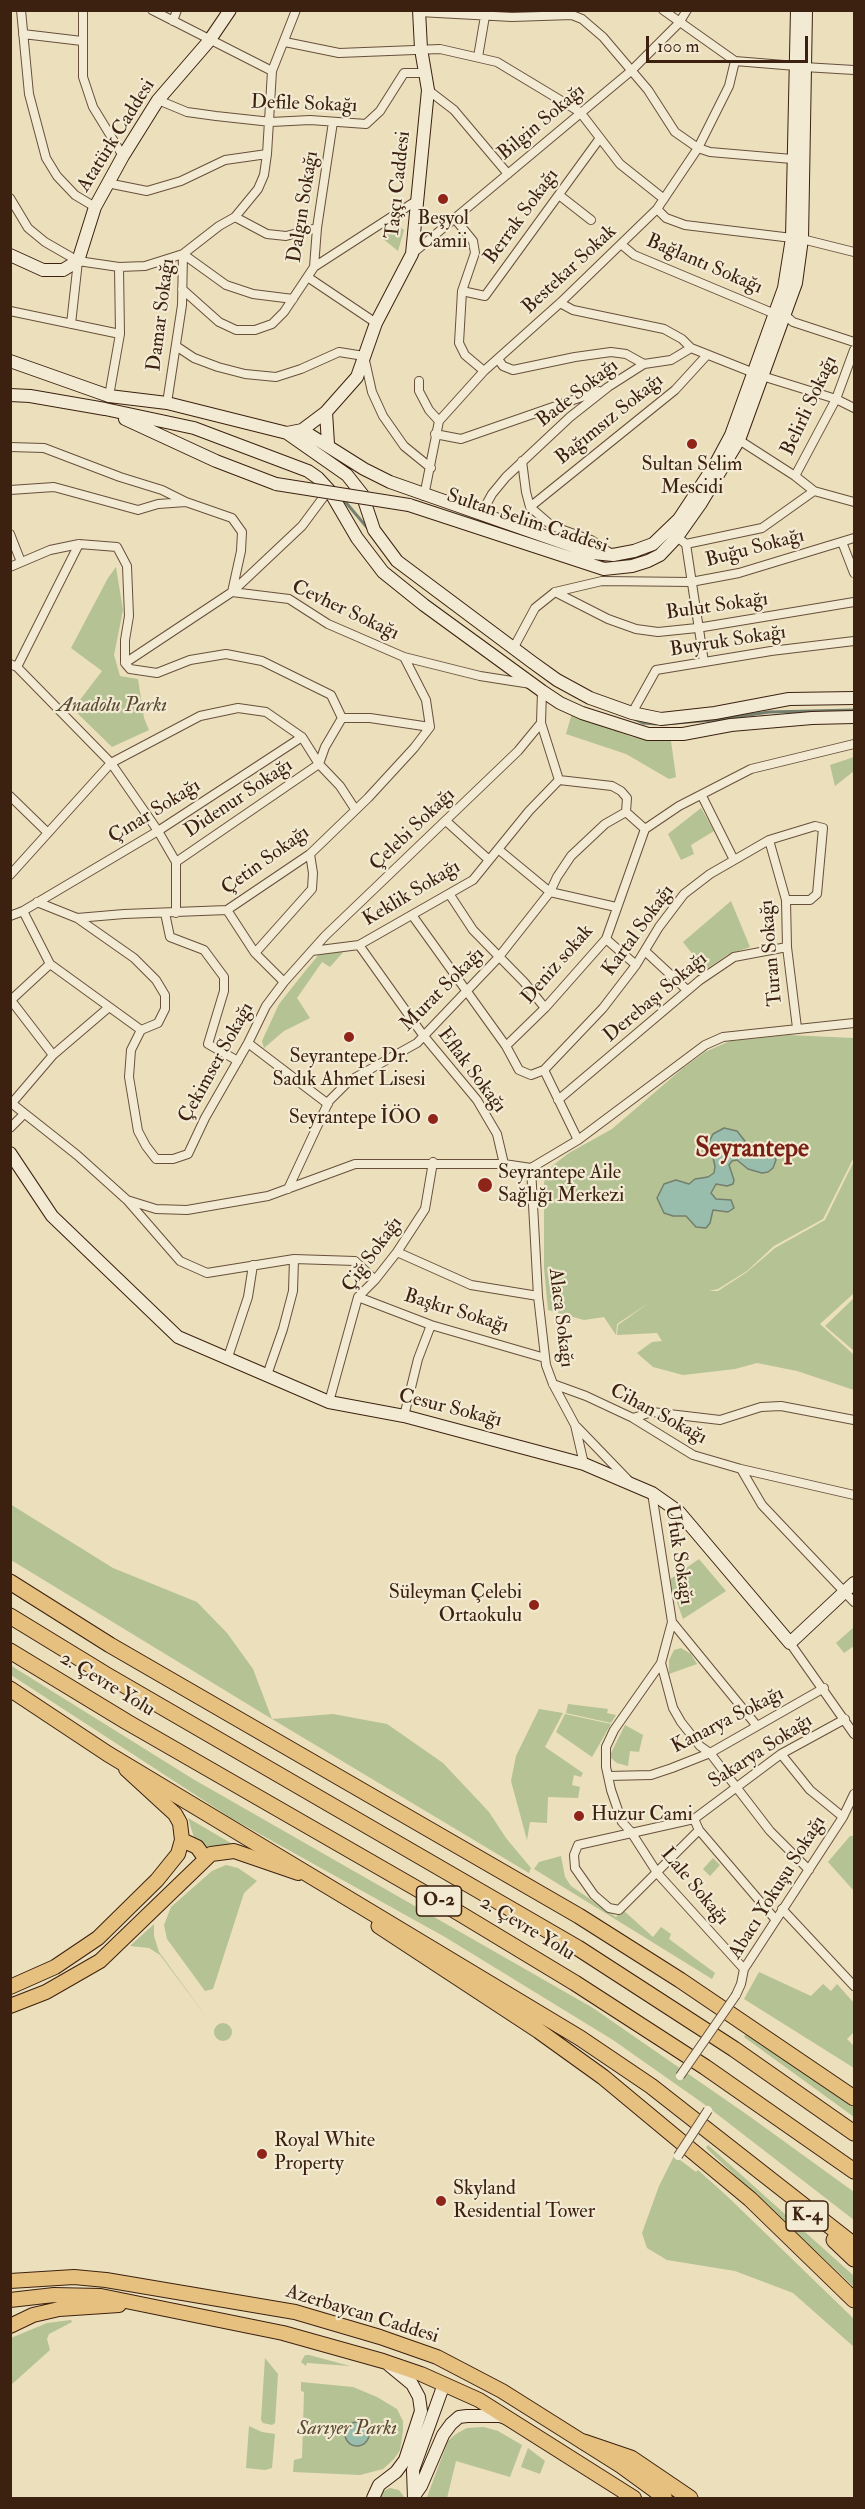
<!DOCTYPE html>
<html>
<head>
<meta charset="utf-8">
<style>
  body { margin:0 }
  #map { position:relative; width:865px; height:2509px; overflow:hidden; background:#ebdfbc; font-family:"IM FELL Double Pica",serif }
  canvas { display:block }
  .frame { position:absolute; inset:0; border:12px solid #3c2110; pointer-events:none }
  .scale { position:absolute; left:646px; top:36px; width:162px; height:27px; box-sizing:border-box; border:3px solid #3c2110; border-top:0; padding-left:8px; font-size:18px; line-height:21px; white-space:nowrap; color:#3c2110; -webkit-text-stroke:4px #f2ead3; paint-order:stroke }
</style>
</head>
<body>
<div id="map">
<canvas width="865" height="2509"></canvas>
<div class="frame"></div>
<div class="scale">100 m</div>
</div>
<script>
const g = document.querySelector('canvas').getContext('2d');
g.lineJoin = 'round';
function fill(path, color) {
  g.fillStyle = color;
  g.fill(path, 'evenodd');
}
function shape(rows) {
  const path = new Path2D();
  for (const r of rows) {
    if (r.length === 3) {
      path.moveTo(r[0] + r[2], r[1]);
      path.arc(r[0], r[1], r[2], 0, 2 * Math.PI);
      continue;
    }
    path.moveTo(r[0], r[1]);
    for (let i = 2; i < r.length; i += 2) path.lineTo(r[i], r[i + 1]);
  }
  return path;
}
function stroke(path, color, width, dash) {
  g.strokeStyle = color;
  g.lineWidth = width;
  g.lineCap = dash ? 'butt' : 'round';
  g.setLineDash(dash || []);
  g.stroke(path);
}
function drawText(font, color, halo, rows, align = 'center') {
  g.font = font + ' "IM FELL Double Pica",serif';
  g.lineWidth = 4.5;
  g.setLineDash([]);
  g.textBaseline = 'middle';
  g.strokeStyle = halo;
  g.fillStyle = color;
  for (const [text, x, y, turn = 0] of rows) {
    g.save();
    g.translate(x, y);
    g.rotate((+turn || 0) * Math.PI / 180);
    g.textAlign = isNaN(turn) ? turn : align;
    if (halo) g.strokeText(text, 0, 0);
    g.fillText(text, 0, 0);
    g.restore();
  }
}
fill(shape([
  [397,225,404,230,398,251,382,238],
  [116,567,123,610,114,655,120,676,138,679,144,718,149,730,112,747,73,709,102,671,71,648,108,578],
  [572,713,632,737,671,741,676,777,669,779,626,754,566,734],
  [854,757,854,771,835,786,830,765],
  [701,808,714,831,691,845,694,854,681,860,668,834],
  [731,901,750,947,727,955,705,970,683,942],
  [345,950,330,967,322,962,297,998,310,1018,284,1031,264,1048,262,1041,279,1004,306,970,321,952],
  [788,1035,854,1038,854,1157,823,1219,774,1246,747,1271,718,1289,709,1291,718,1291,747,1272,775,1248,825,1220,854,1161,854,1293,820,1324,854,1355,854,1390,797,1371,757,1363,735,1369,683,1375,653,1367,637,1353,652,1342,662,1341,657,1333,617,1335,618,1325,650,1302,617,1324,616,1335,604,1317,584,1320,548,1310,544,1268,544,1184,545,1176,552,1166,569,1153,612,1129,682,1069,705,1052,730,1041],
  [854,1298,854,1351,825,1326],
  [10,1504,113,1568,197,1602,227,1633,253,1669,272,1719,333,1714,387,1724,443,1763,489,1812,506,1838,531,1868,529,1873,272,1719,11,1560],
  [699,1559,726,1591,683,1619,669,1580],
  [854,1627,854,1646,844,1653,836,1643],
  [681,1648,691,1654,697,1664,669,1674,669,1660,674,1650],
  [10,1665,193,1779,593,2008,749,2116,854,2192,854,2220,704,2104,613,2040,445,1937,231,1818,11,1675],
  [568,1704,608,1709,607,1713,616,1715,611,1723,566,1713],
  [539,1709,563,1713,545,1747,583,1773,581,1777,574,1775,572,1785,580,1787,578,1798,548,1797,547,1823,530,1822,527,1840,511,1781,516,1756],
  [565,1714,611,1724,592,1757,556,1732],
  [625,1725,643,1735,639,1752,630,1751,628,1766,617,1763,611,1758,611,1753],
  [188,1818,234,1845,209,1849,194,1838],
  [850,1836,854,1836,854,1891,828,1862],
  [561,1856,565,1877,571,1886,616,1917,623,1910,653,1937,661,1927,671,1934,669,1939,715,1973,712,1979,534,1869,539,1862],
  [713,1858,720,1865,710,1876,703,1869],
  [226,1865,238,1868,257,1881,244,1893,213,1989,205,1991,167,1939,164,1925,171,1907,212,1871],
  [154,1924,154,1936,159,1952,208,2019,160,1955,149,1948,130,1946],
  [759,1972,811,1996,823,1984,831,1991,837,1984,854,2003,854,2032,847,2039,854,2046,854,2068,744,1999],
  [223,2032,9],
  [746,2033,854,2108,854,2117,744,2037],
  [708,2145,854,2276,854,2287,706,2148],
  [676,2152,676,2157,696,2172,698,2170,728,2197,854,2319,854,2347,793,2293,735,2271,667,2260,647,2248,642,2233,659,2186],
  [71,2320,72,2322,49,2334,47,2339,50,2350,11,2385,11,2338,47,2323],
  [305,2355,309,2355,350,2366,307,2363,306,2366,301,2362],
  [265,2358,278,2374,275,2423,272,2425,263,2423,261,2420],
  [301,2382,353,2387,377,2397,397,2409,403,2421,403,2431,400,2450,394,2459,383,2469,360,2475,293,2472,294,2460,302,2458,304,2392,301,2391],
  [249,2426,262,2432,275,2434,272,2468,265,2470,246,2468],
  [484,2427,498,2431,522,2445,510,2477,456,2461,447,2498,427,2497,448,2441,456,2434,467,2428],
  [528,2448,545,2461,540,2474,521,2467],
  [390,2488,399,2490,405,2498,377,2498,381,2492]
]), '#b5c293');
const water = shape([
  [724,1128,737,1131,752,1150,764,1149,772,1152,776,1160,773,1168,768,1172,762,1173,748,1169,737,1160,732,1161,729,1165,734,1180,733,1184,727,1186,716,1184,711,1193,716,1199,731,1200,734,1208,728,1212,713,1210,710,1223,706,1228,696,1227,686,1216,673,1216,664,1213,657,1198,664,1184,676,1180,689,1184,695,1179,708,1177,714,1173,715,1166,709,1142,713,1134,724,1128],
  [357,2434,12]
]);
fill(water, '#99bdac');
stroke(water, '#747f6e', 1.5);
stroke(shape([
  [343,499,370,531],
  [634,719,643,723,657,724],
  [663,724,714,720,769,712,854,710]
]), '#747f6e', 3);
const street = shape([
  [21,10,29,94,46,158,57,176,75,195,95,207],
  [83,10,83,77,93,107,123,156],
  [152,10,272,71],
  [663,10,735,61,796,66],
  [419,12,512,17,572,15,582,19,603,37,648,90,675,132,698,148,710,152,792,159],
  [173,21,177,10],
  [23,34,82,41],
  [285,42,339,53,440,49,497,62,580,112,620,164,664,199],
  [478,57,485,16],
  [804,67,854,70],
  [428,90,454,110,508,174],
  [158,100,187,112,216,116,271,122,310,120,366,124,380,111,404,73,425,73],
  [107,183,147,191,181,181,225,160,267,154],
  [559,195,591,220],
  [10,198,28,228,45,242,78,261,119,267,145,266,183,254,219,226,235,217,258,189,264,175,267,154,272,71,296,10],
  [657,209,666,218,685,225,792,238],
  [235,217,267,234,286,236,317,228],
  [455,219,473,241,475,253,462,291,459,343,465,355,484,371],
  [802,239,854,252],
  [622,245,634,255,775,314],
  [183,254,226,285,253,294,293,299],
  [412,254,631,71,679,23,687,10],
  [314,267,416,201],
  [309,278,376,323],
  [182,289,219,322,236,330,255,330,272,324,284,312,314,267,317,228,333,122],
  [462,291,485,296,600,138],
  [560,303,573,310,664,329,682,339,691,348,754,373],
  [10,311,120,334],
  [785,315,793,322,854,342],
  [71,324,78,261],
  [176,346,194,358,218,367,245,374,276,377,301,369,339,352,364,356,372,392,383,416,404,446,431,468],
  [498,359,503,366,513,370,575,357,611,352,626,354,644,364],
  [762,376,836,399,854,408],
  [419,381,419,391,429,410,439,421],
  [109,396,120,334,119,267],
  [167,403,182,305,183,254],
  [435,434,461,439,599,391],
  [739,440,795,476,814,491,854,502],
  [10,447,44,448,120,477,162,490,186,502],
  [522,461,526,492,530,507,552,526,591,540,610,553],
  [795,476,836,399,854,350],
  [10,490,54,487,138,510,158,504,186,502,232,518,242,532,241,551,232,592],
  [424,496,439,421,484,371,560,303,657,209,698,148,729,86,735,61],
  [530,507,675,390,707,355],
  [481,514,492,494,506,477,570,417,608,387,644,364,671,360,691,348],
  [10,534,21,562],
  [677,537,686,544,762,528,814,491],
  [842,542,854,573],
  [686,544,704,662],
  [10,567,50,550,79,544,117,547,127,566,129,616,125,640,125,663,130,669,157,673,190,660,226,654,262,661,331,695,342,718,325,747,319,764],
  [232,592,302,526,328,491],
  [555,592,608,619,636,629,658,632,697,628,854,602],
  [514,647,535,608,555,592,602,581,691,582,739,573,854,538],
  [125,663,232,592,289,599,328,624,404,657,480,676,531,684],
  [10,664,17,667,111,763,158,831,176,862,176,913],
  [17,667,79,544],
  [632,713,656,670,771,651,854,641],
  [342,718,370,718,430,727],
  [541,723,559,780,612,786,621,791,627,798,626,812,645,829],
  [10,796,48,833],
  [702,796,734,860],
  [446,821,489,860],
  [645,829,679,806,751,769,854,744],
  [769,840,786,900,787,947,797,1028],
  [498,849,550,892,616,907],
  [176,862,319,764],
  [10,875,111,763,200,716,238,708,266,712,302,737,319,764,340,786,355,809],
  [450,895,473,930,524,982,545,1008],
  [37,902,77,918,124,914,227,910,310,854,368,798,414,748,430,727,426,700,404,657],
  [227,910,255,953],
  [23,911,50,964,141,1030],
  [165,913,170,937,204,950,224,977,224,991,208,1044,238,1061],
  [412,915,506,1046,519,1070,531,1075,544,1070,578,1140],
  [10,916,23,911,158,831,302,737],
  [77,918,134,958,156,980,165,995,165,1009,158,1023,141,1030],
  [606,939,636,965],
  [359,945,423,1035,477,1100,497,1134,504,1164],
  [312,951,359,945,473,880,529,811,559,780],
  [645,951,687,990],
  [284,982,325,936,518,751,541,723,542,691],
  [10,999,53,1055],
  [11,1000,50,964],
  [141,1030,131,1050,129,1077,138,1131,146,1146,156,1159,173,1159,188,1154,205,1118,248,1043,266,1006,284,982,255,953,312,889,313,873,310,854],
  [248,1043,328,1104],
  [506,1046,545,1008,606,939,645,829],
  [544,1070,603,1008,636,965,659,927,684,894,710,874,769,840,815,826,823,828,817,894,810,900,786,900],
  [558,1100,700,980,734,957,787,947],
  [10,1102,77,1155,127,1200,156,1209,187,1210,268,1196,355,1164,504,1164,531,1168,578,1140,705,1045,723,1037,854,1023],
  [12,1103,53,1055,108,1008],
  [10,1128,24,1114],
  [531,1168,538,1296,546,1365,553,1384,575,1425,584,1464],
  [288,1189,329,1101,349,1081,417,1043,498,958,550,892,557,877,571,856,605,824,626,812],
  [127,1200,180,1261,207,1273,294,1259,355,1261,375,1280],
  [397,1252,471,1285,538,1296],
  [358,1297,431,1325,545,1358],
  [227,1360,248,1297,253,1265],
  [267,1375,283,1329,293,1291,294,1259],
  [553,1384,586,1396,633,1418,693,1455,741,1469,854,1495],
  [329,1402,358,1297,375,1280,397,1252,425,1209,433,1162],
  [404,1416,418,1359,431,1325],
  [633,1418,652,1412,720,1420,761,1407,781,1406,854,1420],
  [577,1427,630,1482],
  [741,1469,762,1505,854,1602],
  [652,1493,672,1622,661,1663,614,1730,606,1747,606,1767,611,1790,622,1822,631,1832,658,1874,744,1969],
  [672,1622,757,1726],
  [790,1643,854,1734],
  [661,1663,673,1708,681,1722,700,1746,710,1753,770,1831,809,1870],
  [781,1754,810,1790,843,1817],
  [608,1776,651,1775,672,1768,710,1753,824,1688],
  [694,1819,699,1830,775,1919],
  [699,1830,619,1910,609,1908,594,1895,575,1868,574,1855,578,1845,694,1819,781,1754,845,1719],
  [782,1909,854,1986],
  [736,1995,741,1984,744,1969,843,1817,854,1794]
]);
const secondary = shape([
  [10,255,43,270,63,270,78,261,95,207,123,156,158,100,209,41,230,10],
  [10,361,109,396,167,403,287,433,347,475,362,494,374,530,397,561,532,662,557,680,590,698,632,713,661,719,715,713,789,699,854,698],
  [10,395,30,396,105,409,194,428,308,471,318,478,329,490,357,538,383,572,424,605,542,691,560,703,582,713,648,734,683,734,731,725,812,718,854,717],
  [326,412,328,444],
  [125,419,216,461,276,484],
  [302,430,326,412,357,377,376,323,412,254,428,90,421,49,419,10],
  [287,433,302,430,364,469,390,482,593,553,613,555,634,551,653,544,679,519,716,463,731,435,784,288,792,238,797,10],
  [409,505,604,569,632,566,648,561,660,555,677,537,701,503,739,440,796,283,802,239,806,10],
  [10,1153,52,1216,178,1337,329,1402,404,1416,584,1464,652,1493,679,1512,790,1643,854,1583],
  [414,2496,421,2486,443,2435,451,2424,459,2417,467,2416,500,2416,506,2418],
  [373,2498,379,2485,396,2472,405,2460,421,2411,419,2397,412,2384,389,2365],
  [414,2498,413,2470,444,2384]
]);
const primary = shape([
  [182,1840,197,1847,205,1858],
  [10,1987,55,1967,98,1938,157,1880,178,1854,182,1840,180,1823,175,1814,126,1769],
  [10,2006,46,1992,100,1961,211,1854,234,1851,298,1873],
  [10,2281,74,2277,106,2280,295,2312,380,2337,437,2357,502,2391,621,2466,665,2498],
  [10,2300,54,2295,101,2296,283,2333,383,2361,421,2374,479,2400,634,2498],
  [10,2326,33,2315,59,2309,119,2305]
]);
const highway = shape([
  [10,1582,110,1645,579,1916,680,1980,854,2098],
  [10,1616,105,1674,578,1948,734,2049,854,2133],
  [10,1651,127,1722,454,1910,575,1983,705,2067,854,2171],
  [10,1689,108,1754,580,2038,651,2086,854,2245],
  [379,1926,539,2031,603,2077,750,2199,854,2300],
  [834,2240,854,2259],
  [584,2442,631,2458,690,2498]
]);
stroke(street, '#68503b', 10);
stroke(secondary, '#3c2110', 14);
stroke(primary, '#3c2110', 16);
stroke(highway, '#3c2110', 17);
stroke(street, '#f2ead3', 8);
stroke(secondary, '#f2ead3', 12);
stroke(primary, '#e6c07e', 14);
stroke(highway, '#e6c07e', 15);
const streetBridge = shape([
  [680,2076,736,1995],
  [678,2156,708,2110]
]);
const secondaryBridge = shape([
  [276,484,409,505]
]);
stroke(streetBridge, '#68503b', 10, []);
stroke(secondaryBridge, '#3c2110', 14, []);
stroke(streetBridge, '#f2ead3', 8);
stroke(secondaryBridge, '#f2ead3', 12);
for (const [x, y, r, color] of [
  [443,199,6,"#8f2418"],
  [692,444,6,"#8f2418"],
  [349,1037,6,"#8f2418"],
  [433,1119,6,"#8f2418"],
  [485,1185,8,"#8f2418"],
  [534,1605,6,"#8f2418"],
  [579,1816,6,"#8f2418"],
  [262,2154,6,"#8f2418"],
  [441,2201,6,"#8f2418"]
]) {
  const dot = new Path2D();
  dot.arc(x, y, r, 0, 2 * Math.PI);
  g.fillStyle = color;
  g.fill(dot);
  stroke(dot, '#f2ead3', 2);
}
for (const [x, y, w] of [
  [439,1901,45],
  [807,2216,42]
]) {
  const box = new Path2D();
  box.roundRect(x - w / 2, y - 15, w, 30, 4.5);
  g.fillStyle = '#f2ead3';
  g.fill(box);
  stroke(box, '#3c2110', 1.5);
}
drawText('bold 18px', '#3c2110', null, [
  ["O-2",439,1901],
  ["K-4",807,2216]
]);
drawText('20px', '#3c2110', '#f2ead3', [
  ["Defile Sokağı",304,105,2],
  ["Bilgin Sokağı",542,123,-40],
  ["Atatürk Caddesi",117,136,-58],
  ["Taşçı Caddesi",399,185,-84],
  ["Dalgın Sokağı",304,207,-81],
  ["Berrak Sokağı",522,217,-54],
  ["Bağlantı Sokağı",704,265,23],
  ["Bestekar Sokak",570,270,-43],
  ["Damar Sokağı",162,315,-83],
  ["Bade Sokağı",578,394,-38],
  ["Belirli Sokağı",810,406,-65],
  ["Bağımsız Sokağı",610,420,-39],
  ["Sultan Selim Caddesi",527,522,18],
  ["Buğu Sokağı",755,549,-15],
  ["Bulut Sokağı",717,607,-8],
  ["Cevher Sokağı",345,611,25],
  ["Buyruk Sokağı",728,642,-9],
  ["Didenur Sokağı",239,799,-34],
  ["Çınar Sokağı",155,812,-32],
  ["Çelebi Sokağı",413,830,-44],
  ["Çetin Sokağı",266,861,-36],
  ["Keklik Sokağı",412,894,-31],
  ["Kartal Sokağı",639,931,-54],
  ["Turan Sokağı",772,953,-95],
  ["Deniz sokak",558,965,-49],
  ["Murat Sokağı",443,990,-45],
  ["Derebaşı Sokağı",656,998,-40],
  ["Çekimser Sokağı",217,1063,-61],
  ["Eflak Sokağı",471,1071,53],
  ["Çiğ Sokağı",373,1255,-54],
  ["Başkır Sokağı",456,1312,17],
  ["Alaca Sokağı",560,1318,83],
  ["Cesur Sokağı",450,1409,14],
  ["Cihan Sokağı",658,1415,28],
  ["Ufuk Sokağı",678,1555,81],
  ["2. Çevre Yolu",107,1685,31],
  ["Kanarya Sokağı",728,1721,-27],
  ["Sakarya Sokağı",761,1752,-33],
  ["Lale Sokağı",694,1887,50],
  ["Abacı Yokuşu Sokağı",778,1888,-58],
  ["2. Çevre Yolu",527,1929,31],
  ["Azerbaycan Caddesi",362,2315,17]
]);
drawText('20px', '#3c2110', '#f2ead3', [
  ["Beşyol",443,220,"center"],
  ["Camii",443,243,"center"],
  ["Sultan Selim",692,466,"center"],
  ["Mescidi",692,489,"center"],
  ["Seyrantepe Dr.",349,1058,"center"],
  ["Sadık Ahmet Lisesi",349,1081,"center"],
  ["Seyrantepe İÖO",421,1119,"right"],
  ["Seyrantepe Aile",498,1174],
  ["Sağlığı Merkezi",498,1197],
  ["Süleyman Çelebi",522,1594,"right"],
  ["Ortaokulu",522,1617,"right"],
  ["Huzur Cami",591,1816],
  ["Royal White",274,2142],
  ["Property",274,2165],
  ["Skyland",453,2190],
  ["Residential Tower",453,2213]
], 'left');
drawText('italic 20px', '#5a4931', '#f2ead3', [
  ["Anadolu Parkı",112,707],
  ["Sarıyer Parkı",347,2430]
]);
drawText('bold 26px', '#7a1f14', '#f2ead3', [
  ["Seyrantepe",752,1150]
]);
</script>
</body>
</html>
